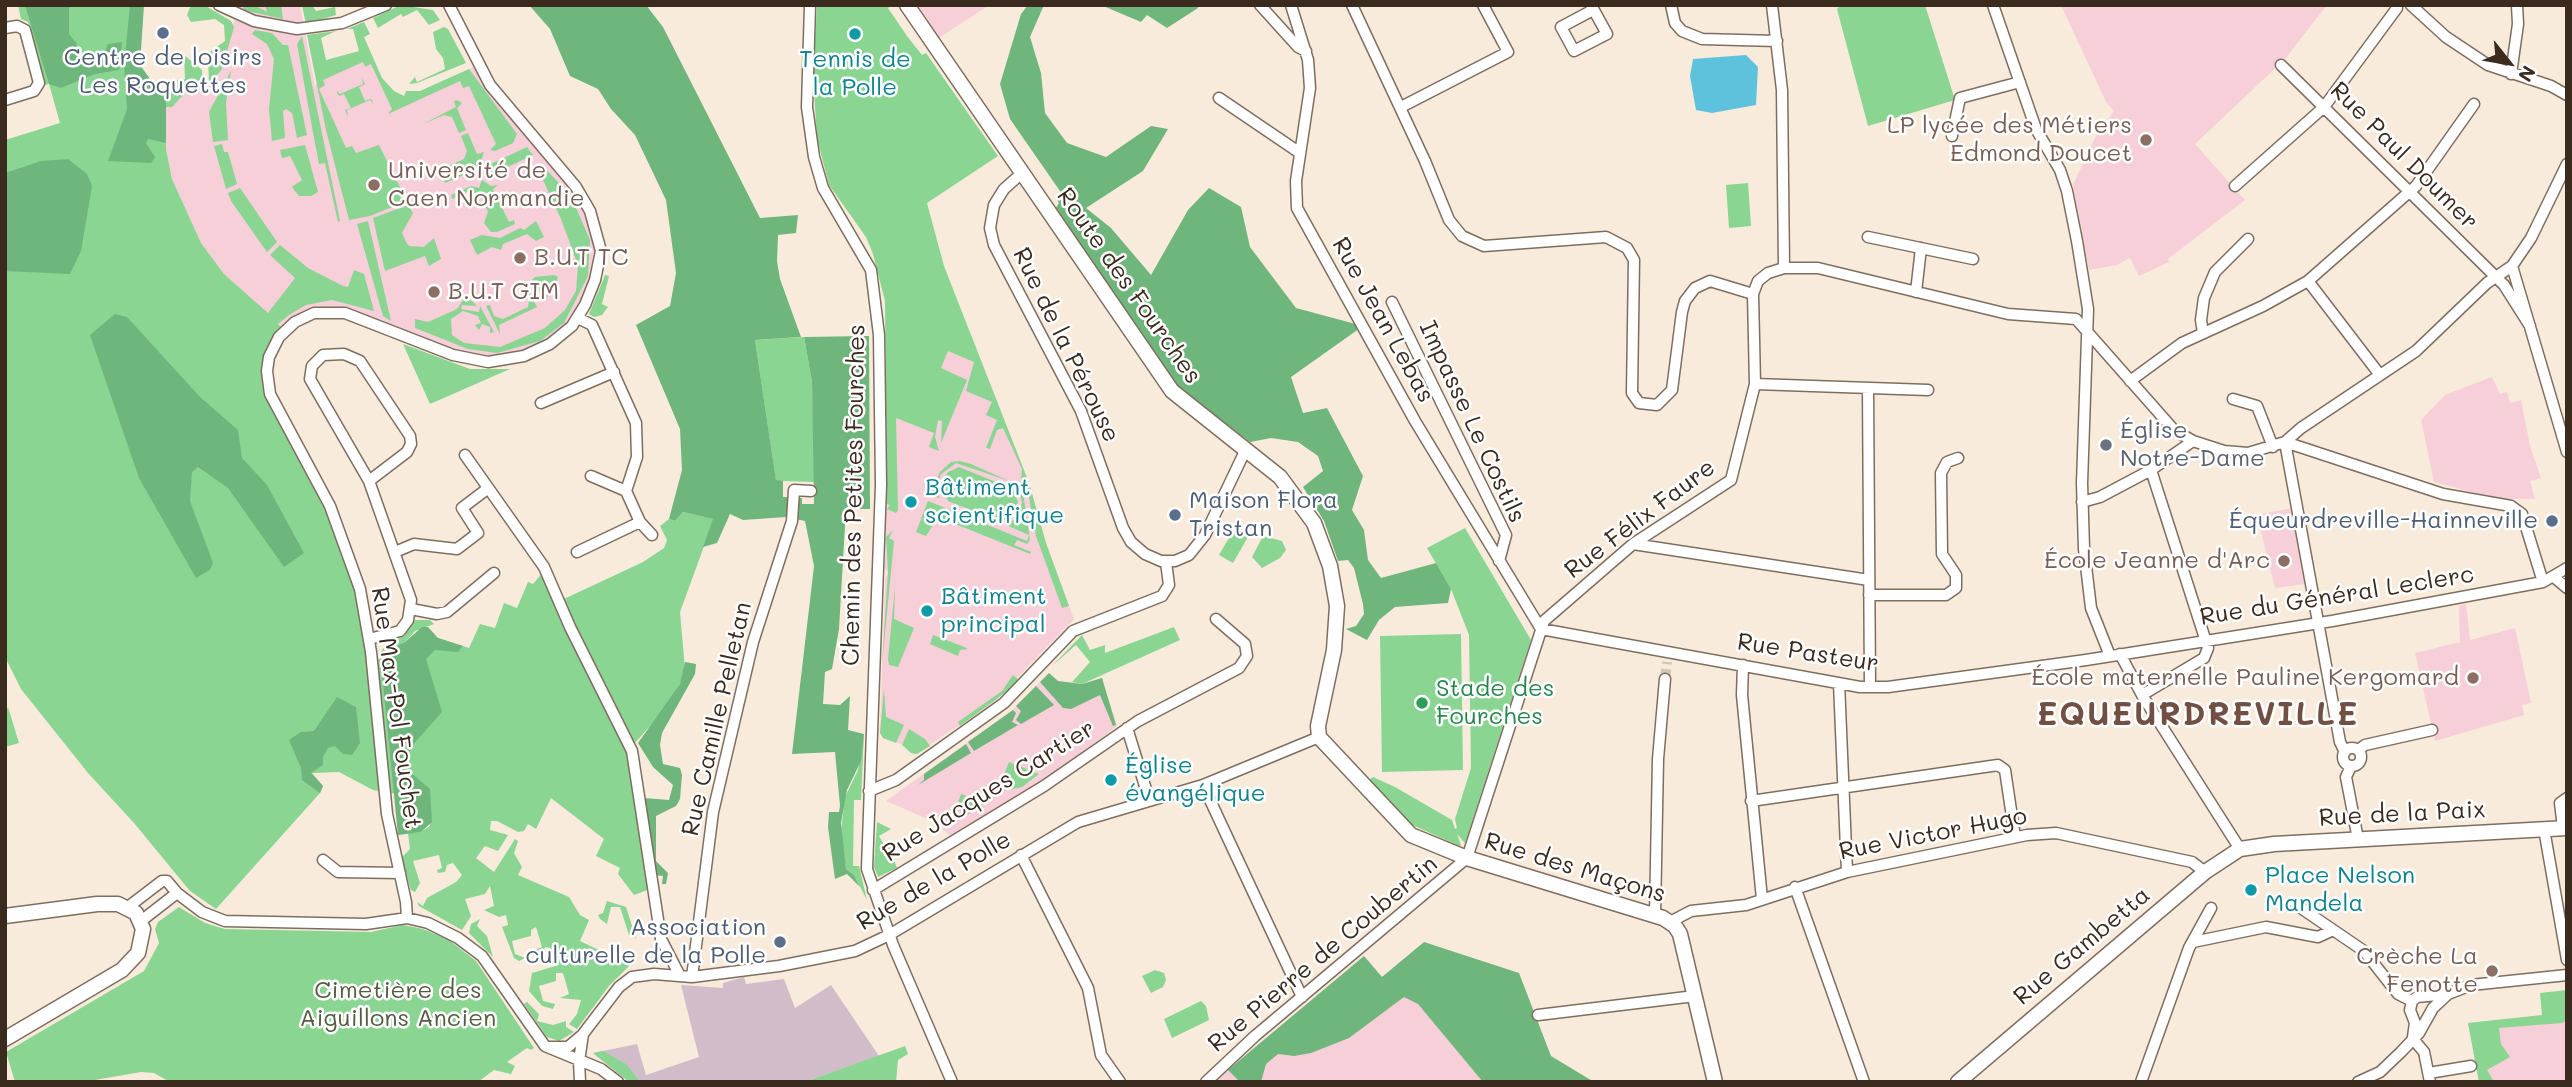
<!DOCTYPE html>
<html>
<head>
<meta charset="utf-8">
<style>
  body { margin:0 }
  #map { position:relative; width:2572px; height:1087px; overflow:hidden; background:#f9ebdb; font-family:Mali,sans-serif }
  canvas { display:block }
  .frame { position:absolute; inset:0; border:7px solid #3b2a1e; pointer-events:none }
  .north { position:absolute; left:2474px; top:28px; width:70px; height:70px; -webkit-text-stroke:5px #fff; paint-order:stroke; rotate:121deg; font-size:19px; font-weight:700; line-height:28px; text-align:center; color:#3b2a1e }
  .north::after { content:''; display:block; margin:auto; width:24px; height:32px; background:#3b2a1e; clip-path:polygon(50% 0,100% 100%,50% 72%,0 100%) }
</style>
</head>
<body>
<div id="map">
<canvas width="2572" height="1087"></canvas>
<div class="frame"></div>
<div class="north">N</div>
</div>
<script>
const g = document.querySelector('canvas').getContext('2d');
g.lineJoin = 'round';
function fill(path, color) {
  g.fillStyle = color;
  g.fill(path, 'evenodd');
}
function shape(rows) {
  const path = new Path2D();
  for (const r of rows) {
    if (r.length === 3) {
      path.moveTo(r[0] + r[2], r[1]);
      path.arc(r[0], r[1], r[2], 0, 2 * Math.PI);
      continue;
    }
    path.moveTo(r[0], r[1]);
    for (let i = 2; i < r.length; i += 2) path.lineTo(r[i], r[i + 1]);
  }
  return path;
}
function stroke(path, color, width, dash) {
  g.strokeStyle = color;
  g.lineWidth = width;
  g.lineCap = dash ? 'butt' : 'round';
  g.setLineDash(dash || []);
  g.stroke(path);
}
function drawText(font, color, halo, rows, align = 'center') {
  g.font = font + ' Mali,sans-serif';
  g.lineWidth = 5;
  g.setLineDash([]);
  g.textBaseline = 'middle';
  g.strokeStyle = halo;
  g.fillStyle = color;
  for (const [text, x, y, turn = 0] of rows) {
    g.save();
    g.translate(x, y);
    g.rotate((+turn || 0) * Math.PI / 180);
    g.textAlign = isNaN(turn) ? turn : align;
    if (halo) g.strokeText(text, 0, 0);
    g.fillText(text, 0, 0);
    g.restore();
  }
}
fill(shape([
  [232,5,300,5,315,87,316,83,370,58,392,104,478,65,576,187,600,243,582,312,550,344,488,362,328,312,285,331,224,274,201,243,172,179,166,149,165,107,172,106,184,94,209,85,218,76,238,8],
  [918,5,989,5,939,38],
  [2061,5,2327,5,2284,60,2195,144,2245,200,2168,259,2169,262,2139,276,2130,258,2117,265,2089,270,2073,185,2096,136,2114,111,2106,102],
  [970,332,1029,483,1046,543,1074,619,992,704,914,755,904,745,883,738,880,733,885,579,888,572,885,569,888,359],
  [2492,377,2500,394,2507,392,2510,403,2521,400,2530,446,2541,478,2530,481,2535,499,2498,499,2434,482,2421,420,2445,395],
  [2292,508,2305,584,2275,588,2257,515],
  [2466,604,2470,640,2515,628,2531,703,2522,705,2524,715,2435,741,2415,653,2460,642,2459,606],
  [1049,673,1058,681,1082,684,1102,678,1117,726,1039,784,951,836,932,821,886,801,1014,709],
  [1424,942,1559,1082,1213,1082,1364,956,1382,977],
  [2567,1013,2567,1082,2479,1082,2468,1023]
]), '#f6cfd8');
fill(shape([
  [744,977,746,984,784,979,795,1008,831,985,879,1056,805,1082,629,1082,593,1053,637,1044,646,1075,699,1057,681,985,723,988,723,983]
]), '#d1bdca');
fill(shape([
  [18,5,139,5,135,56,151,91,177,88,177,80,185,79,184,55,202,70,203,89,184,94,172,107,165,107,166,149,172,179,201,243,224,274,268,313,295,278,270,255,280,245,308,268,343,286,348,287,354,270,364,274,374,311,332,300,306,305,289,315,278,324,285,331,276,342,267,379,349,551,372,660,407,656,438,638,469,648,480,624,495,628,504,603,517,608,528,582,533,584,543,572,564,599,643,562,664,548,667,540,660,526,669,519,675,521,683,512,714,519,680,612,685,669,680,684,665,709,634,744,637,816,650,889,634,895,618,874,620,868,596,856,604,839,551,798,536,829,528,824,524,831,518,832,497,821,491,821,490,830,508,835,498,851,485,846,476,858,494,872,515,839,518,841,514,853,522,867,518,875,569,897,580,915,589,920,580,941,630,965,609,986,577,1029,569,1024,577,1014,581,1000,560,998,569,994,563,973,556,973,556,981,539,986,543,1001,555,1004,553,1009,542,1006,529,991,532,973,559,965,555,950,546,947,536,956,528,953,542,947,536,927,531,930,531,936,512,941,515,954,525,958,519,961,514,958,502,927,508,925,506,915,499,917,484,910,494,906,490,886,485,894,465,899,471,916,462,930,419,906,417,902,423,906,427,898,456,882,462,875,453,863,447,865,445,872,438,873,437,870,442,868,439,855,413,861,420,883,415,892,411,890,401,858,410,849,408,833,421,832,430,826,430,799,373,790,339,772,312,773,323,786,320,793,216,909,190,891,134,823,88,773,21,689,5,657,5,140,60,123,49,84,45,85,28,22,21,19],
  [191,5,204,5,231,21,234,27,222,69,209,85,208,53,225,41,224,25,215,19,191,22,187,15],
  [243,5,254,5,267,12,265,5,281,5,283,19,252,12,244,10],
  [302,5,312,5,316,11,335,7,336,15,306,24],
  [401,5,433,10,440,20,429,25,417,10,403,17,401,14,378,28,373,18],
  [817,5,892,5,888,8,907,36,922,55,926,53,998,156,927,203,944,266,1029,483,1046,543,1069,606,1062,608,1036,536,1028,492,1021,481,1022,469,1003,428,997,430,990,449,986,448,997,420,986,415,992,402,966,391,974,362,948,351,941,368,967,380,941,443,942,421,938,420,935,437,939,451,929,447,934,433,896,418,898,510,896,513,887,509,890,505,887,504,885,301,873,254,866,237,829,185,817,138,813,76],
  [1841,5,1925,5,1955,100,1868,126,1837,9],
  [364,22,370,34,364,37,382,78,394,91,404,96,406,91,420,91,469,69,517,134,513,143,495,151,490,150,496,144,469,86,463,88,460,81,388,114,392,109,371,64,365,67,363,62,323,80,325,85,319,89,346,148,352,146,356,153,379,145,407,201,370,216,349,220,326,130,307,35,336,31,321,38,326,60,359,51,353,29,347,29],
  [444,27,448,29,466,63,417,83,409,84,415,77,417,82,445,69,443,58,436,49,433,32],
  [255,30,272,33,283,45,288,45,307,135,297,138,292,113,286,109,283,111,285,138,272,141,269,109,274,59,267,44,252,34],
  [302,36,340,221,338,222,325,163,319,164,314,138,297,44],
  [231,71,226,103,228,140,213,142,209,112],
  [362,78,365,84,359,87,365,101,371,99,374,105,370,100,347,110,348,117,345,110,351,108,344,94,339,96,336,90,340,94,363,84],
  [457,100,462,103,457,108,466,130,459,133,452,117,444,115,423,124,456,107,454,101],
  [468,133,477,154,484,152,478,170,469,166,466,174,445,183,439,170,464,159,467,151,461,136],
  [222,144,224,152,228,152,237,184,226,189,214,146],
  [305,145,318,192,311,196,299,196,292,187,302,180,290,156,282,158,280,150],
  [527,147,533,155,491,175,486,166],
  [542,165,571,196,590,240,588,276,564,323,540,341,497,353,468,349,415,328,415,319,428,322,457,309,466,296,477,306,462,305,461,309,479,312,480,306,494,332,490,333,490,327,482,324,479,330,475,325,481,323,478,316,463,311,451,319,452,335,464,343,500,347,545,328,565,310,576,291,578,265,561,219,537,167],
  [482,180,491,186,498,185,493,189,509,222,514,220,515,224,497,232,491,232,484,223,488,212,480,195,469,191,452,199,451,195,471,186,479,188],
  [1748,183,1751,226,1729,228,1726,185],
  [240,188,277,242,267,252,231,201,228,193],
  [408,205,413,213,402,233,406,242,409,246,424,247,434,238,441,259,429,266,425,256,385,271,373,218],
  [368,221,391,321,383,316,357,224],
  [536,221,544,237,536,241,527,234,503,244,501,250,492,247,477,255,470,240,482,235,500,238,520,228,524,230],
  [554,275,558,277,555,287,544,301,539,292,534,294,530,282,535,277],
  [605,275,609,276,602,304,608,307,602,315,594,317,589,314],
  [524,288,527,288,537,307,499,325,500,334,486,306,490,305,494,316,503,319,528,307,529,300],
  [804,337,812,382,815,482,783,481,783,497,788,497,788,514,776,481,755,340],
  [403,344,470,369,510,369,430,404],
  [951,462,960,461,971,464,1018,485,1024,499,1030,540,1027,544,1017,540,1014,545,1031,552,1030,554,938,517,926,536,916,532,928,501,1027,541,1029,535,1006,525,1017,518,1022,503,1019,490,1009,481,956,463,940,475,939,498,930,495,940,472],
  [959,467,1013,489,1018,502,1014,513,1005,520,996,520,948,501,941,489,943,480,948,472],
  [1465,528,1531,640,1465,843,1457,834,1461,845,1459,846,1408,823,1369,780,1373,777,1395,787,1452,820,1455,829,1457,828,1455,819,1471,768,1469,635,1451,589,1427,548],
  [1234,529,1248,537,1233,563,1219,555],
  [893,530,889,538,894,541,882,664,888,572,886,537],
  [1263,536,1282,541,1286,550,1280,558,1262,568,1252,557],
  [895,587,894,619,914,628,898,667,889,665,888,659],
  [415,620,430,620,434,624,415,631,405,642,380,653,385,646,405,635],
  [1174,627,1180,640,1082,684,1072,682,1090,662,1076,645,1052,666,1082,635,1090,650,1105,645,1105,653],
  [1461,634,1463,770,1382,772,1380,636],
  [933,635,962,646,968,649,960,650,958,656,930,644],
  [1013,675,1019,680,1010,689,960,726,958,722,1002,691],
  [884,689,886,717,904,725,896,743,883,738,880,733],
  [8,707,19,743,5,747,5,715],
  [909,729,925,739,930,746,917,754,911,753,902,745],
  [864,734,861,800,854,800,853,866,859,866,867,900,854,875,846,869,841,832,845,797,858,770],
  [1009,762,1039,774,1022,787,997,792],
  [961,794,985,803,985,804,967,815,957,806],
  [877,822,891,829,879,836,886,848,889,846,897,868,878,877,874,867],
  [607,901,626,907,636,938,629,935,620,907,611,907,607,924,600,919,598,915,603,913],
  [179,907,205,923,225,929,371,932,403,925,423,929,449,940,476,961,534,1048,531,1050,527,1048,507,1062,515,1066,511,1074,494,1070,478,1082,170,1082,154,1073,141,1072,83,1082,15,1082,6,1052,144,971,159,943,155,929,158,922],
  [480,919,477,926,487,936,493,957,469,933,471,924],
  [1155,970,1164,973,1166,980,1163,987,1151,993,1142,976],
  [2567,990,2567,1020,2562,1023,2499,1028,2501,1044,2510,1057,2487,1070,2494,1082,2479,1082,2468,1023,2542,1015,2540,993],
  [1201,1001,1206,1006,1209,1020,1172,1038,1164,1019],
  [527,1002,539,1014,537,1021,553,1025,566,1021,566,1027,574,1032,559,1041,547,1037,524,1004],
  [905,1046,908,1054,898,1060,896,1082,805,1082],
  [603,1051,626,1064,640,1082,629,1082,593,1053]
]), '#8ad592');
fill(shape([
  [25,5,69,5,69,34,77,44,74,53,83,63,101,60,108,44,122,42,119,70,95,74,61,88,49,84],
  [130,5,144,5,140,65,166,101,166,143,148,139,146,143,155,157,151,163,108,161,127,109,124,66],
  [529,5,646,5,663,27,760,218,798,215,796,233,778,235,777,261,780,279,801,337,755,340,776,480,783,481,783,497,802,498,802,504,814,504,812,382,804,337,869,336,870,509,846,509,839,629,832,669,825,672,823,704,840,705,850,696,848,730,864,734,861,761,847,790,841,823,846,869,854,875,860,887,847,874,835,879,828,827,829,812,839,812,840,806,835,752,792,754,814,566,805,521,786,517,743,520,730,514,717,543,703,547,713,519,683,512,675,521,669,519,682,470,680,429,636,325,670,306,676,273,666,200,635,135,611,109,598,89,570,76,550,29],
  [1028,5,1044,5,1030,37,1041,73,1045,113,1067,143,1106,157,1151,126,1168,129,1143,171,1086,208,1111,228,1151,275,1188,210,1209,188,1241,207,1250,247,1296,308,1363,326,1291,377,1303,413,1327,408,1363,476,1352,510,1364,530,1368,560,1381,578,1436,563,1451,589,1448,603,1395,607,1379,620,1367,640,1346,629,1356,626,1364,614,1363,604,1354,568,1348,560,1338,561,1324,521,1303,487,1323,471,1318,456,1298,442,1271,438,1250,442,1179,388,1055,209,1059,203,1056,198,1062,194,1010,119,1000,84,1021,14],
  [1101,5,1197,5,1198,8,1167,28,1147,15,1141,22],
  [68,159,87,174,92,186,81,251,70,274,5,271,5,173,41,161],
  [115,314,127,317,200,397,238,430,242,458,267,485,304,553,284,567,228,488,198,467,192,472,190,501,213,563,210,570,196,578,139,478,90,335],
  [422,627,428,627,438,638,463,646,458,652,435,650,426,659,442,712,410,748,409,766,410,772,430,789,432,822,421,832,398,835,380,653,405,642],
  [685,662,696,664,695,674,662,733,660,745,663,764,680,768,682,775,680,799,676,806,656,816,656,861,668,873,666,884,662,884,663,876,654,875,644,798,669,800,673,785,653,767,638,743,680,684],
  [1049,673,1058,681,1082,684,1102,678,1116,725,1113,726,1100,695,1071,709,1063,708,1040,682],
  [1036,686,1054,705,1021,724,1016,720,1021,711,1016,706],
  [337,697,356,707,360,743,352,755,343,754,335,746,328,748,323,757,323,765,311,773,323,786,320,793,302,780,301,768,289,740,301,732,314,731],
  [1013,710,1016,713,1012,722,1018,725,974,751,968,742],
  [966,744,971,753,918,785,924,780,924,774],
  [1424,942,1519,973,1551,1056,1594,1082,1483,1082,1418,1004,1404,997,1349,1038,1311,1053,1294,1056,1278,1054,1266,1064,1261,1082,1240,1082,1228,1070,1364,956,1382,977]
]), '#6fb67c');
fill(shape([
  [1746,55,1758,67,1756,105,1712,113,1696,110,1690,76,1693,59]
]), '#5fc2dd');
stroke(shape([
  [1665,679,1667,662]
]), '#d3c4b5', 10, [10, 5]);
const minor = shape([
  [219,5,254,21,297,29,342,23,386,5],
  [810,5,807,107,814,157,823,188,871,270,879,335,881,485,867,869,893,945,952,1082],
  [1260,5,1298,47,1306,51],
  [1291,5,1308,60,1310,88,1296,181,1297,208,1415,421,1541,629],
  [1352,5,1425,161,1449,220,1462,236,1484,246,1606,237,1627,248,1634,260,1632,393,1639,403,1657,405,1672,390,1682,312,1685,301,1695,288,1710,281,1753,294],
  [1591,5,1607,34,1574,51,1561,27,1593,10],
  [1671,5,1675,23,1682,31,1702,39,1777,41],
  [1772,5,1782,90,1784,268],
  [1993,5,2036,129,2060,170,2067,191,2077,241,2088,309,2082,483,2084,549,2091,608,2110,656],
  [2411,5,2446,37,2488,65,2551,86,2567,95],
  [5,28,17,26,25,30,39,83,34,91,5,100],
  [2281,65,2504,285,2530,326],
  [2511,74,2518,24,2517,5],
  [1219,98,1300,153],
  [1401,107,1508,52,1483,5],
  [1952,136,1960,98,2020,82],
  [1022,173,1004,189,994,205,990,228,994,245,1081,411,1123,528,1131,542,1145,554,1161,561,1175,561,1189,555,1205,535,1246,449],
  [2235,186,2324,107,2397,8],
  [1868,237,1973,259],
  [2512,266,2567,452],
  [2308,281,2380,375],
  [1916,292,1921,248],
  [1392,302,1506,535,1499,561],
  [2203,333,2201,320,2204,298,2215,272,2248,239],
  [2130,381,2182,343,2263,306,2308,281,2416,186,2474,104],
  [1755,384,1928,390],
  [1868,388,1870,687],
  [2233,399,2257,406,2273,447],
  [541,403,614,372],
  [465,455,544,567,570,627,632,751,661,939,680,976],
  [591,476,626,491],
  [369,481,407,452,411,444,410,436,360,361,344,354,323,355,312,366,310,379,369,481,411,600,408,620,400,631,369,639],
  [2082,502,2100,497,2151,470,2193,441],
  [640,522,652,535],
  [1633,544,1869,580],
  [395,552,414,544,457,549,478,533,462,508,487,489],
  [577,552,640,522,626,491,637,457,636,423,592,325,578,318],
  [2555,578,2567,588],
  [1869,595,1946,595,1956,588,1956,575,1942,554,1941,473,1947,462,1958,458],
  [411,609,437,614,447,612,494,573],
  [1541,629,1860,687,1888,687,2086,660,2332,621,2543,582,2567,568],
  [2120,654,2142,695,2240,849],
  [1743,665,1742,695,1762,899],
  [1839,683,1847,872],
  [2142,695,2204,658,2208,648,2151,470],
  [1127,728,1149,799],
  [2352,757,9],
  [2358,750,2365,745,2432,730],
  [2345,752,2340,742,2285,442,2443,494,2511,506,2522,514,2543,582],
  [2351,766,2346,777,2358,839],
  [1203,785,1302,997],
  [869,791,896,780,1004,703,1073,631,1162,596,1169,585,1166,562],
  [1751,801,1998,765,2005,770,2015,837],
  [2563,828,2560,803,2567,798],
  [2544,829,2567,960],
  [1021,855,1088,988,1101,1055,1120,1082],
  [323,860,338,872,400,873],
  [1795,887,1864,1082],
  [873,890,1044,786,1138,721,1239,668,1247,656,1245,644,1216,619],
  [2295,904,2364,951,2398,994,2412,1001],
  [128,907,162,881,167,881,177,893,202,912,225,921,366,924,407,918,428,923,458,938,482,956,545,1046,601,1069,618,1082],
  [1655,915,1658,759,1665,679],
  [407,918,406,902,387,814,371,652,360,589,330,506,270,394,267,371,269,357,279,337,295,322,314,313,345,313,453,355,488,362,524,356,550,344,572,326,585,305,595,280,601,251,590,211,576,187,490,85,449,5],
  [141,921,177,893],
  [1670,922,1691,911,1746,905,1847,872,2027,835,2056,833,2192,862,2205,872],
  [2193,942,2266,927,2318,937,2333,930],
  [692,977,713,812,753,642,792,521,794,490,811,491],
  [2412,1001,2417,997,2448,994,2471,985,2567,975],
  [2412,1001,2410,1010,2415,1023,2413,1037],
  [1538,1015,1695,996],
  [2413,1039,2424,1052,2430,1082],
  [549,1047,568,1047,581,1036],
  [2429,1073,2471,1066],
  [580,1082,579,1061,583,1034,619,987,632,977,654,974,692,977,779,966,855,951,889,935,1078,822,1203,785,1319,737],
  [1206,1082,1255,1036,1467,858,1544,621,1633,544,1731,480,1755,384,1753,294,1758,281,1768,273,1784,268,1818,268,2008,314,2076,319,2174,430,2193,441,2224,451,2248,453,2285,442,2301,428,2416,351,2487,283,2512,266,2531,238,2567,164],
  [2141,1082,2189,948,2211,908],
  [2358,1082,2380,1072,2401,1052,2419,1033,2433,1008,2448,994]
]);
const major = shape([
  [907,5,1172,391,1280,477,1314,523,1330,566,1337,606,1334,650,1318,726,1319,737,1411,835,1467,858,1663,918,1675,926,1680,934,1715,1082],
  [5,916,97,904,118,904,136,913,143,929,138,953,122,970,5,1039],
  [1958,1082,2205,872,2240,849,2274,844,2567,828]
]);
stroke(minor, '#7e6e60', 13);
stroke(major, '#7e6e60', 17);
stroke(minor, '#fff', 10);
stroke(major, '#fff', 14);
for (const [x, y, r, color] of [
  [163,33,7,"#5c6f8a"],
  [855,34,7,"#0f9aa8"],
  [2146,140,7,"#8d6e63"],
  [374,185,7,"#8d6e63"],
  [520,258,7,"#8d6e63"],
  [434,292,7,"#8d6e63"],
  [2106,445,7,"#6b7280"],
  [911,502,7,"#0f9aa8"],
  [1175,515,7,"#5c6f8a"],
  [2552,521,7,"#5c6f8a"],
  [2284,561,7,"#8d6e63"],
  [927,611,7,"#0f9aa8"],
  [2473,678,7,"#8d6e63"],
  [1422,703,7,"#2e9e5b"],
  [1111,780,7,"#0f9aa8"],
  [2251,890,7,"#0f9aa8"],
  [780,942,7,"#5c6f8a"],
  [2492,971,7,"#8d6e63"]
]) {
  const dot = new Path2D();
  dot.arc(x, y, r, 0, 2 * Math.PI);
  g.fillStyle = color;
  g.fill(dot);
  stroke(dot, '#fff', 2.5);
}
drawText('24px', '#4e5e75', '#fff', [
  ["Centre de loisirs",163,58,"center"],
  ["Les Roquettes",163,86,"center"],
  ["Maison Flora",1189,501,"left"],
  ["Tristan",1189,529,"left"],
  ["Équeurdreville-Hainneville",2538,521],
  ["Association",766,928],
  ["culturelle de la Polle",766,956]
], 'right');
drawText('24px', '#0d838f', '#fff', [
  ["Tennis de",855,60,"center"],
  ["la Polle",855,88,"center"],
  ["Bâtiment",925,488],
  ["scientifique",925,516],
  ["Bâtiment",941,597],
  ["principal",941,625],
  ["Église",1125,766],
  ["évangélique",1125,794],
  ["Place Nelson",2265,876],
  ["Mandela",2265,904]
], 'left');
drawText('24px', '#785e54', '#fff', [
  ["LP lycée des Métiers",2132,126],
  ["Edmond Doucet",2132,154],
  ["Université de",388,171,"left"],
  ["Caen Normandie",388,199,"left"],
  ["B.U.T TC",534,258,"left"],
  ["B.U.T GIM",448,292,"left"],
  ["École Jeanne d'Arc",2270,561],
  ["École maternelle Pauline Kergomard",2459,678],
  ["Crèche La",2478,957],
  ["Fenotte",2478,985]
], 'right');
drawText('24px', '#3b2a1e', '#fff', [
  ["Rue Paul Doumer",2404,156,45],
  ["Route des Fourches",1129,286,55],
  ["Rue Jean Lebas",1383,320,61],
  ["Rue de la Pérouse",1066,345,64],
  ["Impasse Le Costils",1472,422,65],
  ["Chemin des Petites Fourches",854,495,-89],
  ["Rue Félix Faure",1640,519,-37],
  ["Rue du Général Leclerc",2337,596,-9],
  ["Rue Pasteur",1808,653,9],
  ["Rue Max-Pol Fouchet",396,708,82],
  ["Rue Camille Pelletan",717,719,-77],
  ["Rue Jacques Cartier",989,791,-32],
  ["Rue de la Paix",2402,814,-3],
  ["Rue Victor Hugo",1933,834,-11],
  ["Rue des Maçons",1575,868,17],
  ["Rue de la Polle",934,881,-30],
  ["Rue Gambetta",2082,946,-40],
  ["Rue Pierre de Coubertin",1323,954,-40]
]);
drawText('24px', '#5b616d', '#fff', [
  ["Église",2120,431],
  ["Notre-Dame",2120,459]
], 'left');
drawText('24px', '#27864d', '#fff', [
  ["Stade des",1436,689],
  ["Fourches",1436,717]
], 'left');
drawText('24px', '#535d41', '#fff', [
  ["Cimetière des",398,991],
  ["Aiguillons Ancien",398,1019]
]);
g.letterSpacing = '2px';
drawText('bold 32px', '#714f42', '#fff', [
  ["EQUEURDREVILLE",2198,715]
]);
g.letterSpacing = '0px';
</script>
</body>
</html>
